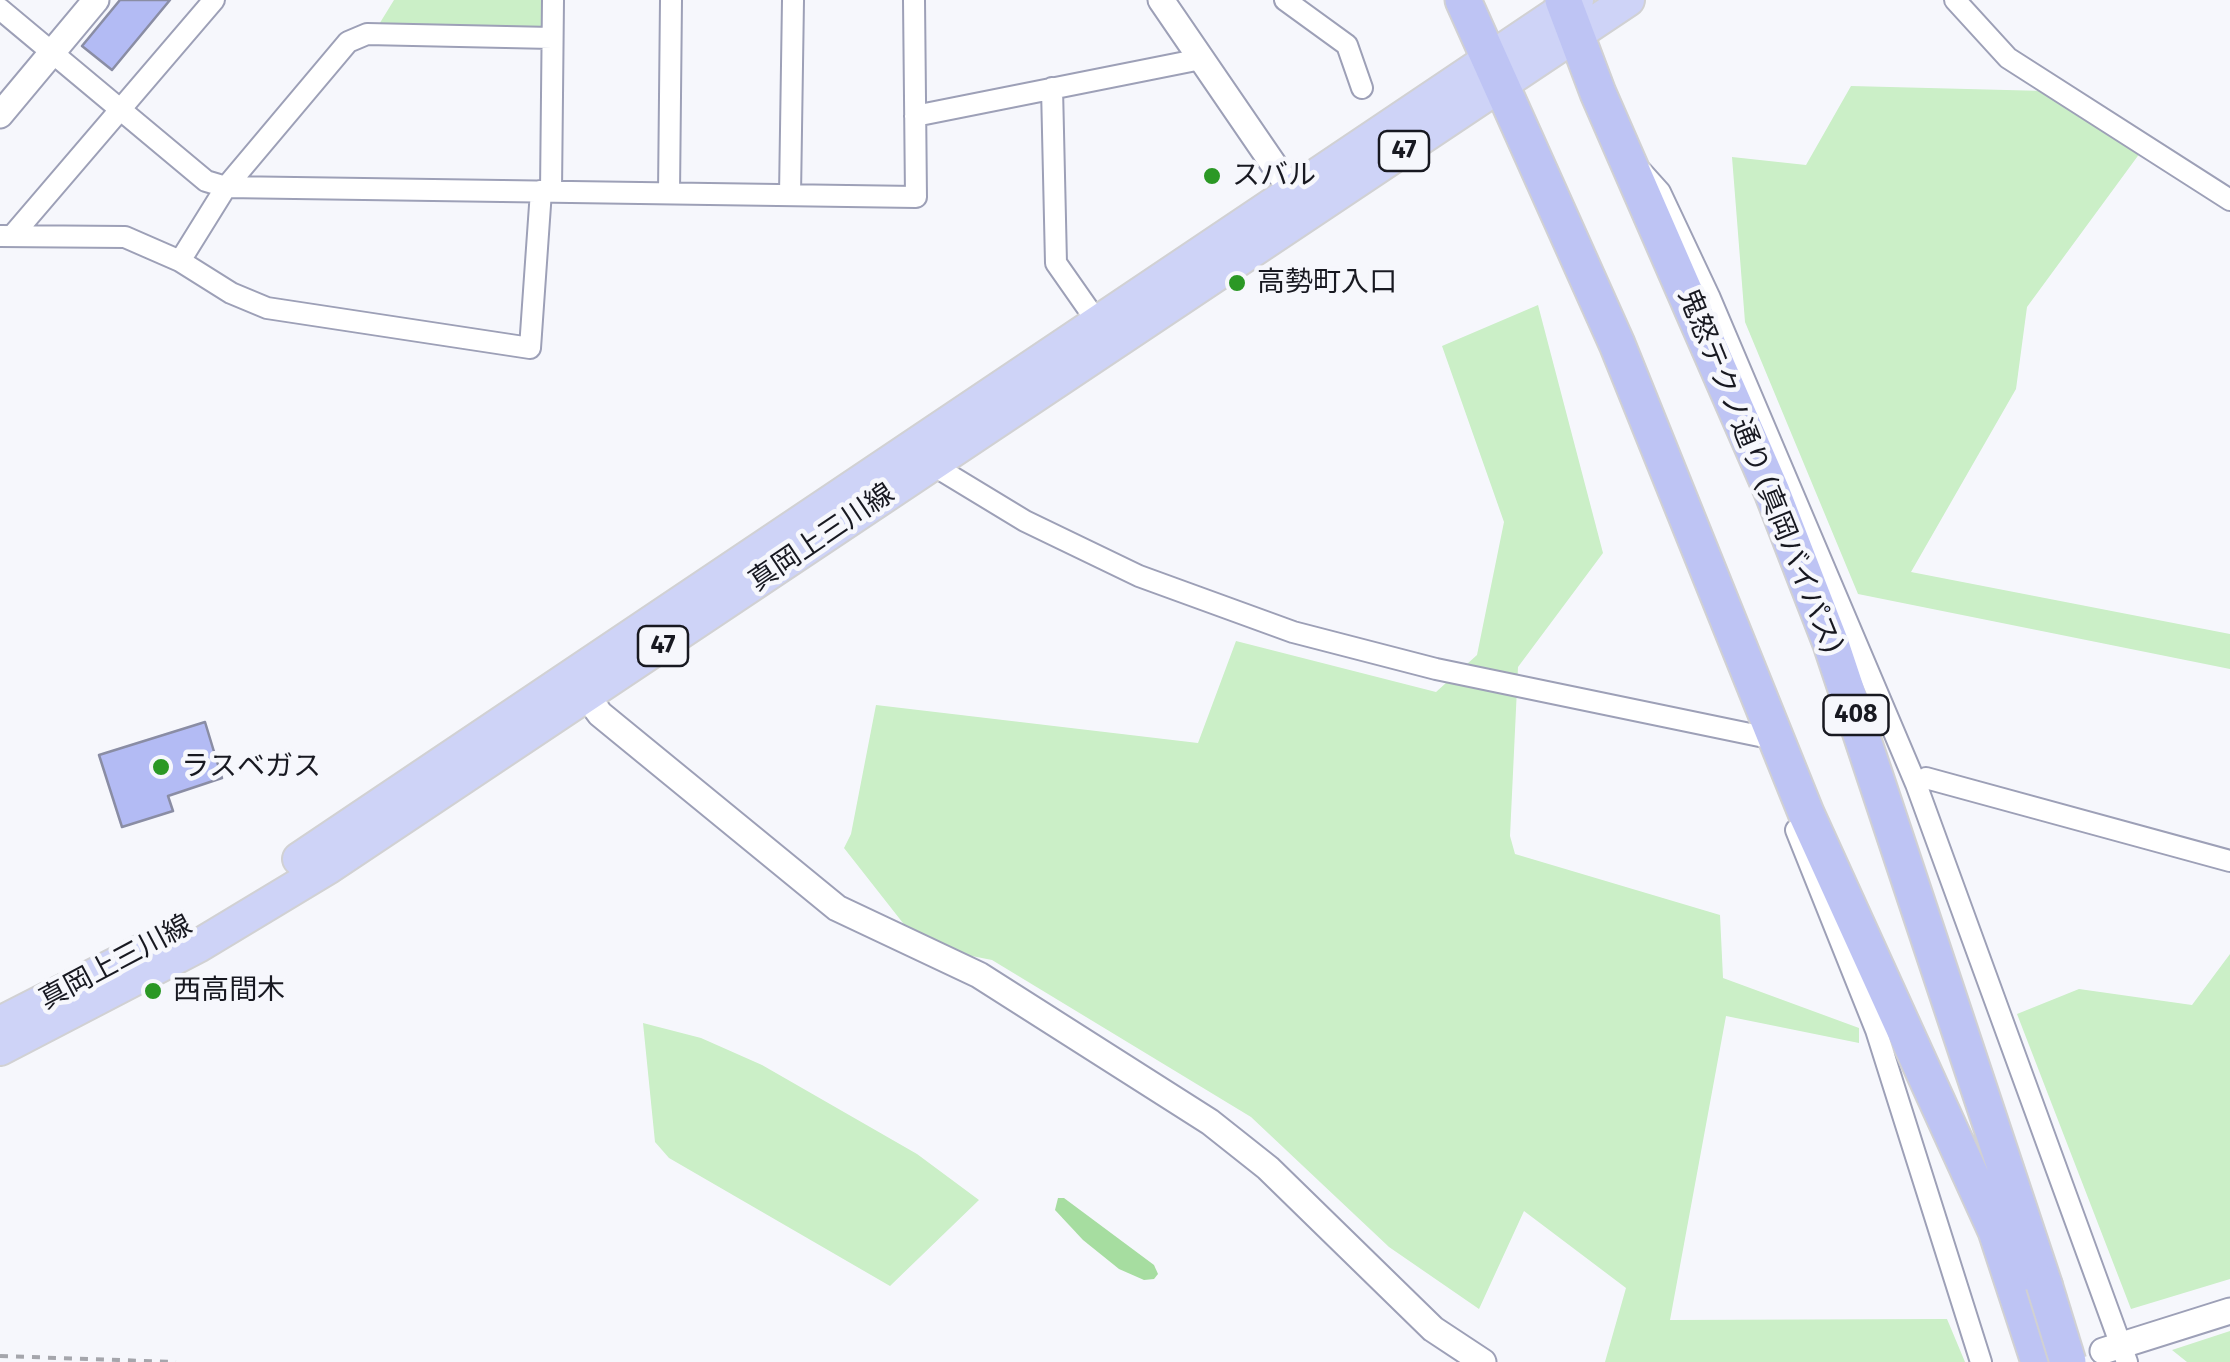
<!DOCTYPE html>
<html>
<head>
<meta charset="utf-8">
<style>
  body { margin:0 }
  canvas { display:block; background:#f6f7fc }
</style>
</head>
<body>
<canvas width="2230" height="1362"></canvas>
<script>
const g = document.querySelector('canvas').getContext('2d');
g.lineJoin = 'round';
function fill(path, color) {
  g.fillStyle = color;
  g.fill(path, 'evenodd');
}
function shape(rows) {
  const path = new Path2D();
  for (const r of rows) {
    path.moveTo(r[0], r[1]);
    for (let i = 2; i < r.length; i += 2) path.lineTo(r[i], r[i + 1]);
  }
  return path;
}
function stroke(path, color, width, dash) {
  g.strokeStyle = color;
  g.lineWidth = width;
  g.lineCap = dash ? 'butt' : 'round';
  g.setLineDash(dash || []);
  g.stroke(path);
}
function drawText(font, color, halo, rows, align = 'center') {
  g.font = font + ' "Fira Sans","Noto Sans JP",sans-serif';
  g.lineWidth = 9;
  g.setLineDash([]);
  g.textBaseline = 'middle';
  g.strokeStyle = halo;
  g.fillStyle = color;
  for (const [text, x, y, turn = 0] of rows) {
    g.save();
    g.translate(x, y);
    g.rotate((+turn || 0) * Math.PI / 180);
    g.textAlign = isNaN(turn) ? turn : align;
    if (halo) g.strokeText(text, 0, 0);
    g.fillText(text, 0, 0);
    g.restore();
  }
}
fill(shape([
  [394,0,544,0,542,28,526,33,378,26],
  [1851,86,2045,91,2140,153,2027,307,2016,389,1911,572,2230,634,2230,669,1858,594,1745,322,1732,157,1806,165],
  [1538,305,1603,553,1518,667,1510,836,1515,854,1720,915,1723,978,1859,1028,1859,1043,1726,1016,1670,1320,1947,1319,1965,1362,1605,1362,1626,1288,1524,1211,1479,1309,1389,1247,1251,1117,992,960,921,946,844,848,851,834,876,705,1198,743,1236,641,1436,692,1477,655,1504,522,1442,346],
  [2230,954,2230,1279,2131,1309,2017,1014,2079,989,2192,1005],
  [643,1023,701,1038,762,1065,917,1154,979,1200,890,1286,669,1158,655,1142],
  [2230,1331,2230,1362,2187,1362,2172,1350]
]), '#cbefc7');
fill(shape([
  [1058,1198,1064,1198,1154,1265,1158,1274,1154,1279,1144,1280,1119,1269,1083,1240,1055,1210]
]), '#a6dda0');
const building = shape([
  [120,0,170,0,112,70,82,46,120,0],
  [205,722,222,778,168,796,173,811,122,827,99,755,205,722]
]);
fill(building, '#b3bbf4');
stroke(building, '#8a8da4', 2.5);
const minor = shape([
  [1285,0,1347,45,1362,88],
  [1955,0,2008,58,2230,200],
  [0,9,206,181,226,187,916,197,914,0],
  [1052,88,1056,263,1098,323],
  [915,116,1201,59],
  [1642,172,1660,192,1709,296,1916,784,2127,1362],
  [551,191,553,0],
  [669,193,671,0],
  [790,195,793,0],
  [0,236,125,237,180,261,231,293,267,308,530,348,541,191],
  [12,236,214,0],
  [180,261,226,187,348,42,367,34,552,38],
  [931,464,1025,521,1139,576,1293,632,1436,669,1774,739,1775,744],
  [1916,784,1926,778,2230,861],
  [1796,830,1876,1030,1981,1362]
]);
const tertiary = shape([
  [1161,0,1302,206],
  [0,115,96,0],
  [577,683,600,714,837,908,979,975,1210,1122,1268,1168,1433,1329,1483,1362],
  [2103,1351,2230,1311]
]);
const primary = shape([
  [299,859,1577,0],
  [0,1023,153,945],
  [0,1049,198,946,329,867,1628,0]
]);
const trunk = shape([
  [1463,0,1617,344,1806,813,1996,1231,2039,1362],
  [1563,0,1598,93,1772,492,1831,644,2044,1284]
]);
stroke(minor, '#9da0b7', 24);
stroke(tertiary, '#9da0b7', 29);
stroke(primary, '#d1d1d3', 36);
stroke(trunk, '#d1d1d3', 39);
stroke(shape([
  [0,1356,176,1362]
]), '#a5a6ac', 4, [8, 8]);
stroke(minor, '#fff', 20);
stroke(tertiary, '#fff', 25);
stroke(primary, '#ced3f7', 32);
stroke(trunk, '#bec4f4', 35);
const trunkBridge = shape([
  [2044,1284,2068,1362]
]);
stroke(trunkBridge, '#d1d1d3', 39, []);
stroke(trunkBridge, '#bec4f4', 35);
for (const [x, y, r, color] of [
  [1212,176,10,"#2b9825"],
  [1237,283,10,"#2b9825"],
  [161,767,10,"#2b9825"],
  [153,991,10,"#2b9825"]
]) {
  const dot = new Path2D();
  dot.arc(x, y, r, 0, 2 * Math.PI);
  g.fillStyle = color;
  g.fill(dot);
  stroke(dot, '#f6f7fc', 4);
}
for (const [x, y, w] of [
  [1404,151,50],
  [663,646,50],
  [1856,715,65]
]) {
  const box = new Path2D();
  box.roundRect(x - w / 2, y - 20, w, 40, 8);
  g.fillStyle = '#f6f7fc';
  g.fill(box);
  stroke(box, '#181921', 2.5);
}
drawText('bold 25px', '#181921', null, [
  ["47",1404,151],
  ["47",663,646],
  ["408",1856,715]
]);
drawText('28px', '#181921', '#f6f7fc', [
  ["スバル",1232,176],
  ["高勢町入口",1257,283],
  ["ラスベガス",181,767],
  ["西高間木",173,991]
], 'left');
drawText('28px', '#181921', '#f6f7fc', [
  ["鬼怒テクノ通り (真岡バイパス)",1759,471,68],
  ["真岡上三川線",822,538,-34],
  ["真岡上三川線",116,963,-28]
]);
</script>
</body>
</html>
